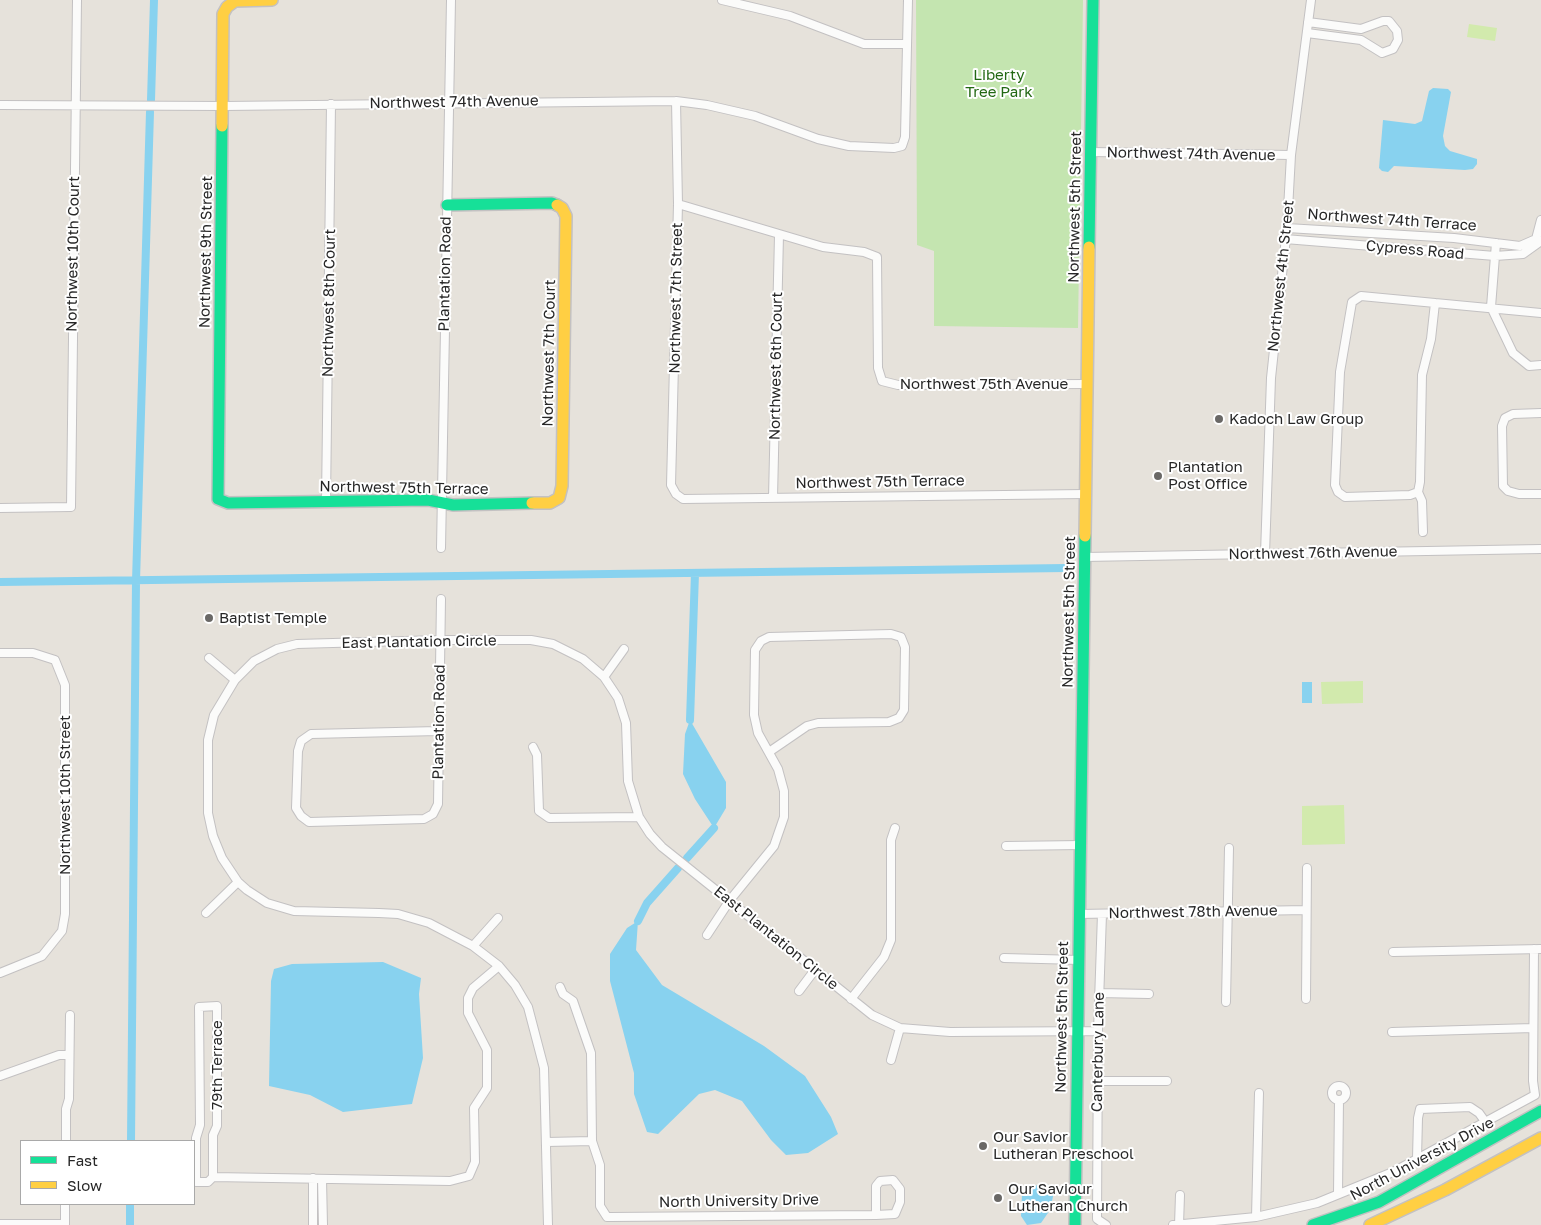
<!DOCTYPE html>
<html>
<head>
<meta charset="utf-8">
<style>
  body { margin:0 }
  #map { position:relative; width:1541px; height:1225px; overflow:hidden; background:#e6e2db; font-family:"Golos Text",sans-serif }
  canvas { display:block }
  .legend { position:absolute; left:20px; top:1140px; width:175px; height:65px; box-sizing:border-box; background:#fff; border:1px solid #a9a9a9; margin:0; padding:6px 9px; list-style:none; font-size:15px; color:#272727 }
  .legend li { display:flex; align-items:center; gap:10px; height:25px }
  .legend b { width:25px; border:1px solid #a9a9a9 }
</style>
</head>
<body>
<div id="map">
<canvas width="1541" height="1225"></canvas>
<ul class="legend">
<li><b style="height:6px;background:#16e098"></b>Fast</li>
<li><b style="height:6px;background:#ffcf43"></b>Slow</li>
</ul>
</div>
<script>
const g = document.querySelector('canvas').getContext('2d');
g.lineJoin = 'round';
function fill(path, color) {
  g.fillStyle = color;
  g.fill(path, 'evenodd');
}
function shape(rows) {
  const path = new Path2D();
  for (const r of rows) {
    if (r.length === 3) {
      path.moveTo(r[0] + r[2], r[1]);
      path.arc(r[0], r[1], r[2], 0, 2 * Math.PI);
      continue;
    }
    path.moveTo(r[0], r[1]);
    for (let i = 2; i < r.length; i += 2) path.lineTo(r[i], r[i + 1]);
  }
  return path;
}
function stroke(path, color, width, dash) {
  g.strokeStyle = color;
  g.lineWidth = width;
  g.lineCap = dash ? 'butt' : 'round';
  g.setLineDash(dash || []);
  g.stroke(path);
}
function drawText(font, color, halo, rows, align = 'center') {
  g.font = font + ' "Golos Text",sans-serif';
  g.lineWidth = 4;
  g.setLineDash([]);
  g.textBaseline = 'middle';
  g.strokeStyle = halo;
  g.fillStyle = color;
  for (const [text, x, y, turn = 0] of rows) {
    g.save();
    g.translate(x, y);
    g.rotate((+turn || 0) * Math.PI / 180);
    g.textAlign = isNaN(turn) ? turn : align;
    if (halo) g.strokeText(text, 0, 0);
    g.fillText(text, 0, 0);
    g.restore();
  }
}
fill(shape([
  [916,0,1083,0,1078,328,934,326,934,251,917,245]
]), '#c4e5b0');
fill(shape([
  [1469,24,1497,28,1495,41,1467,37],
  [1363,681,1363,703,1322,704,1321,682],
  [1344,805,1345,844,1302,845,1302,806]
]), '#d2eaad');
fill(shape([
  [1433,88,1448,89,1451,92,1443,136,1445,146,1450,151,1477,159,1477,164,1473,169,1465,170,1394,166,1388,172,1382,171,1379,168,1383,120,1415,124,1422,121,1429,91],
  [1302,682,1312,682,1312,703,1302,703],
  [690,720,726,782,726,808,714,828,695,799,683,774,685,734],
  [638,921,636,950,662,985,764,1046,805,1076,831,1117,838,1134,808,1153,786,1155,771,1140,742,1101,715,1090,699,1094,658,1134,647,1132,634,1094,634,1073,610,981,610,954,627,928],
  [383,962,421,978,419,994,423,1058,412,1104,343,1112,310,1095,269,1086,271,981,274,969,292,964],
  [1044,1183,1050,1186,1054,1192,1050,1210,1041,1223,1027,1225,1021,1216,1022,1194,1025,1189]
]), '#88d2ef');
stroke(shape([
  [151,100,154,0],
  [0,582,1066,568],
  [690,720,695,573],
  [687,858,714,828],
  [638,921,647,903,678,868],
  [131,1141,136,581,150,112],
  [130,1225,130,1204]
]), '#88d2ef', 8);
const street = shape([
  [722,0,790,16,864,44,906,44],
  [1307,33,1361,40,1382,53,1393,49,1398,40,1397,31,1389,21,1383,21,1361,29,1308,22],
  [676,101,678,204,671,485,676,494,683,499,1085,494],
  [0,105,224,106,676,101,707,105,755,116,818,139,849,146,894,148,902,146,905,137,908,0],
  [1091,152,1291,155],
  [678,204,823,247,864,252,877,257,878,368,882,381,898,385,1087,384],
  [1287,228,1454,238,1520,246,1536,239,1541,220],
  [1285,239,1495,256,1523,254,1541,241],
  [1496,243,1491,307,1513,353,1529,366,1541,365],
  [1541,413,1513,414,1505,418,1502,426,1503,486,1508,491,1519,494,1541,494],
  [1418,492,1410,495,1345,497,1338,492,1335,485,1340,372,1352,302,1361,296,1541,313],
  [1418,492,1420,482,1422,375,1431,339,1435,303],
  [1418,492,1422,501,1423,532],
  [773,498,779,235],
  [326,501,331,104],
  [0,508,71,507,77,0],
  [441,548,451,0],
  [1265,554,1271,378,1287,228,1291,155,1311,0],
  [1084,557,1541,549],
  [0,653,33,653,55,660,65,685,65,914,62,931,42,956,0,973],
  [209,658,235,680],
  [604,677,618,698,626,723,628,781,639,817,650,834,662,847,872,1015,900,1028,950,1032,1098,1031],
  [438,731,311,734,301,741,298,751,296,808,301,816,309,822,424,819,433,814,438,804,441,599],
  [533,747,537,755,539,811,549,818,639,817],
  [1006,846,1081,845],
  [206,913,238,882],
  [1079,914,1306,910],
  [1102,914,1098,1031,1097,1219,1106,1225],
  [707,935,730,900,774,846,784,817,784,791,778,769,758,733,754,715,755,650,761,641,769,637,891,634,901,637,905,647,904,710,899,718,889,722,818,723,807,726,769,752],
  [473,946,498,918],
  [1393,952,1541,949],
  [1004,958,1079,960],
  [560,987,563,994,573,1001,591,1053,592,1141,600,1165,600,1206,607,1217,610,1217,736,1216,876,1215,895,1214,900,1202,900,1189,893,1180,880,1181,876,1186,876,1215],
  [799,991,814,971],
  [1099,993,1149,994],
  [851,999,884,957,891,940,891,840,895,828],
  [1306,999,1307,868],
  [1226,1002,1229,848],
  [217,1006,217,1126,213,1135,213,1177,208,1182,196,1182,196,1138,200,1125,199,1007,217,1006],
  [1392,1032,1533,1028],
  [891,1060,900,1028],
  [0,1076,59,1055,69,1055],
  [1097,1081,1167,1081],
  [1339,1093,7],
  [66,1141,66,1109,69,1099,70,1015],
  [547,1142,592,1141],
  [1417,1158,1418,1118,1420,1109,1470,1107,1479,1113,1484,1120],
  [213,1177,450,1181,469,1176,475,1162,474,1108,487,1088,487,1050,468,1013,468,998,473,988,499,966],
  [313,1178,313,1225],
  [322,1179,323,1225],
  [1338,1194,1339,1100],
  [1256,1217,1259,1093],
  [0,1224,65,1224,65,1204],
  [548,1225,544,1068,528,1007,515,985,499,966,473,946,429,923,398,914,379,913,294,911,267,903,247,890,238,882,222,858,213,836,208,813,208,740,214,715,235,680,254,661,277,649,297,644,440,640,531,640,553,644,583,659,604,677,624,649],
  [1173,1225,1256,1217,1317,1203,1393,1172,1535,1095,1533,1081,1534,949],
  [1179,1225,1180,1195]
]);
const fast = shape([
  [222,126,218,499,228,503,428,500,453,505,532,503],
  [447,205,552,203,557,205],
  [1089,247,1093,0],
  [1075,1225,1085,536],
  [1313,1225,1379,1202,1541,1111]
]);
const slow = shape([
  [222,126,223,14,227,7,235,1,272,0],
  [532,503,550,503,559,498,562,486,566,216,562,208,557,205],
  [1085,536,1089,247],
  [1370,1225,1445,1190,1541,1138]
]);
stroke(street, '#c3c1c2', 10);
stroke(fast, '#c3c1c2', 14);
stroke(slow, '#c3c1c2', 14);
stroke(street, '#fbfbfa', 8);
stroke(fast, '#16e098', 11);
stroke(slow, '#ffcf43', 11);
for (const [x, y, r, color] of [
  [1219,419,5,"#6a6866"],
  [1158,476,5,"#6a6866"],
  [209,618,5,"#6a6866"],
  [983,1146,5,"#6a6866"],
  [998,1198,5,"#6a6866"]
]) {
  const dot = new Path2D();
  dot.arc(x, y, r, 0, 2 * Math.PI);
  g.fillStyle = color;
  g.fill(dot);
  stroke(dot, '#fff', 2);
}
drawText('15px', '#226813', '#fff', [
  ["Liberty",999,75],
  ["Tree Park",999,92]
]);
drawText('15px', '#272727', '#fff', [
  ["Northwest 74th Avenue",454,102,-1],
  ["Northwest 74th Avenue",1191,154,1],
  ["Northwest 5th Street",1075,207,-89],
  ["Northwest 74th Terrace",1392,220,4],
  ["Cypress Road",1415,250,5],
  ["Northwest 9th Street",206,252,-89],
  ["Northwest 10th Court",73,254,-89],
  ["Plantation Road",445,274,-89],
  ["Northwest 4th Street",1281,276,-84],
  ["Northwest 7th Street",676,298,-89],
  ["Northwest 8th Court",329,303,-89],
  ["Northwest 7th Court",549,353,-89],
  ["Northwest 6th Court",776,366,-89],
  ["Northwest 75th Avenue",984,384],
  ["Northwest 75th Terrace",880,482,-1],
  ["Northwest 75th Terrace",404,488,1],
  ["Northwest 76th Avenue",1313,553,-1],
  ["Northwest 5th Street",1069,612,-89],
  ["East Plantation Circle",419,642,-1],
  ["Plantation Road",439,722,-89],
  ["Northwest 10th Street",65,795,-90],
  ["Northwest 78th Avenue",1193,912,-1],
  ["East Plantation Circle",776,938,39],
  ["Northwest 5th Street",1062,1017,-89],
  ["Canterbury Lane",1098,1052,-89],
  ["79th Terrace",217,1065,-90],
  ["North University Drive",1422,1159,-28],
  ["North University Drive",739,1201,-1]
]);
drawText('15px', '#272727', '#fff', [
  ["Kadoch Law Group",1229,419],
  ["Plantation",1168,467],
  ["Post Office",1168,484],
  ["Baptist Temple",219,618],
  ["Our Savior",993,1137],
  ["Lutheran Preschool",993,1154],
  ["Our Saviour",1008,1189],
  ["Lutheran Church",1008,1206]
], 'left');
</script>
</body>
</html>
